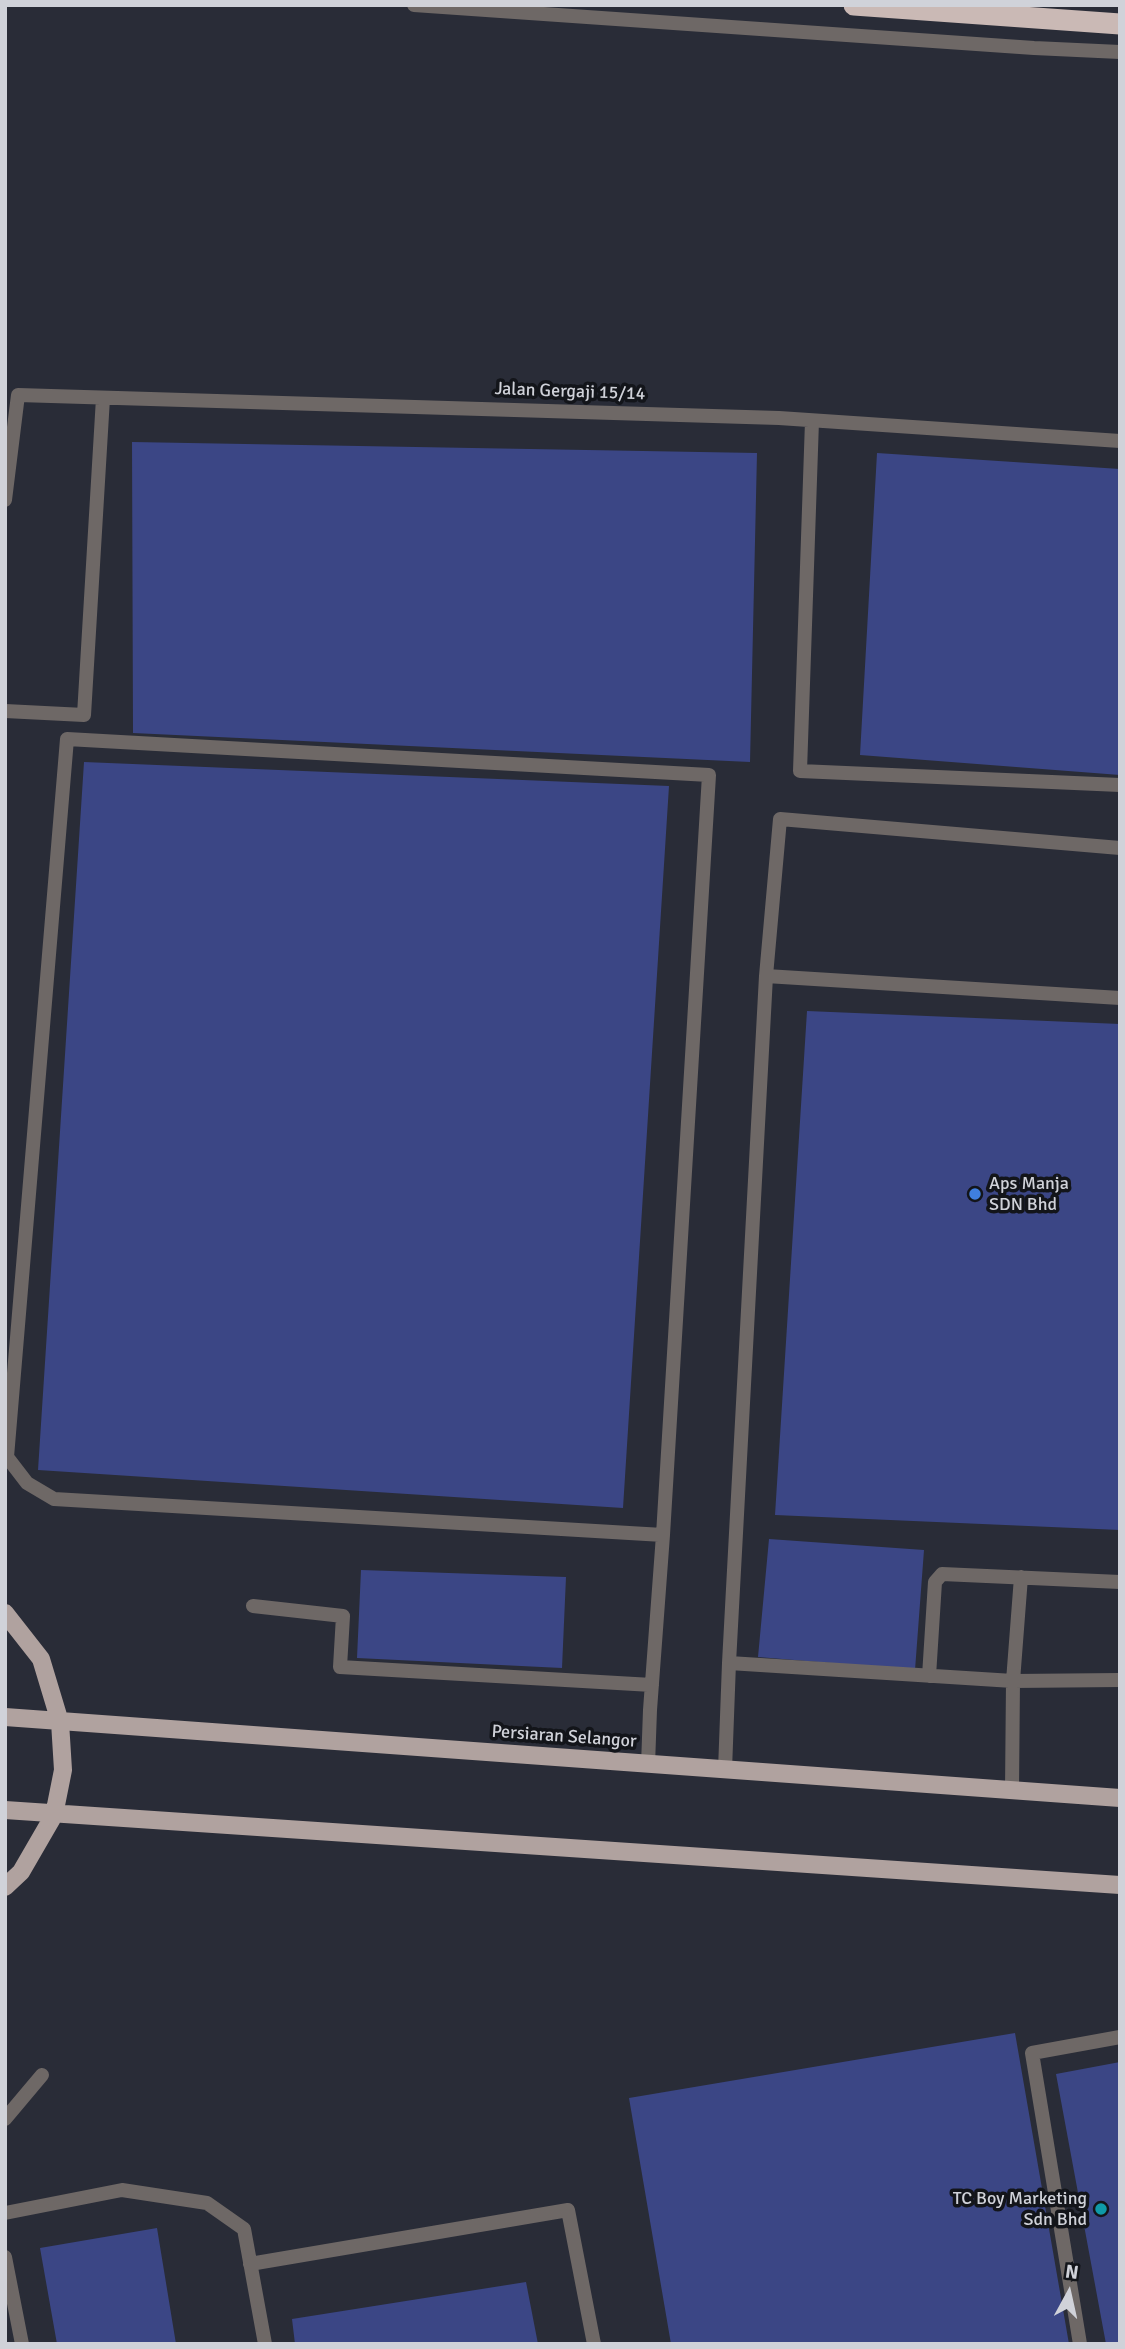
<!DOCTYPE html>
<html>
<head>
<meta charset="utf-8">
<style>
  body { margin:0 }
  #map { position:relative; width:1125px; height:2349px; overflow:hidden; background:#292c37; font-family:Signika,sans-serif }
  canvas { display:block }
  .frame { position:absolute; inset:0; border:7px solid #d0d2d9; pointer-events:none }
  .north { position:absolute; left:1034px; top:2258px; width:70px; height:70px; -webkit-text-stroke:5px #13151a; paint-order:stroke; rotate:8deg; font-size:19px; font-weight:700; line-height:28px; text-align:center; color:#d0d2d9 }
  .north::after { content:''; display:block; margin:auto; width:24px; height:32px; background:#d0d2d9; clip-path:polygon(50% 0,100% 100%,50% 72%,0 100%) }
</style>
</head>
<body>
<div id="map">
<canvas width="1125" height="2349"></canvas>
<div class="frame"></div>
<div class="north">N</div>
</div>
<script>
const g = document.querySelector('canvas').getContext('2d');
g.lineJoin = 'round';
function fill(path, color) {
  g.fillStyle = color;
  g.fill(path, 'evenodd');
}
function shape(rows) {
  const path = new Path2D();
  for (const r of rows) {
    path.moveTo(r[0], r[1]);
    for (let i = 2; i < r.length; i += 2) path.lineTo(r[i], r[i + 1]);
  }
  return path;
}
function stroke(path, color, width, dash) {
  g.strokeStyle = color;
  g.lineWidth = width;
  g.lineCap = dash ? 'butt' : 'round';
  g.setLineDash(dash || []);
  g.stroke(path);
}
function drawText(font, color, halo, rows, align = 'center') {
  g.font = font + ' Signika,sans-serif';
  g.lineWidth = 7;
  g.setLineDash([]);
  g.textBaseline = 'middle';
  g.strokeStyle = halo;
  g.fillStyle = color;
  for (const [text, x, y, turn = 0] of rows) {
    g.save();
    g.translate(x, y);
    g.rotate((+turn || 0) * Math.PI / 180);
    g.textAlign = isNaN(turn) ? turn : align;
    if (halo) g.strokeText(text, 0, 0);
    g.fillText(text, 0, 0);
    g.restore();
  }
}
fill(shape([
  [132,442,757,453,750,762,133,733],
  [877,453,1120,469,1120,775,860,755],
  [84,762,669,786,623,1508,38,1470],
  [807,1011,1120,1024,1120,1530,775,1515],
  [769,1539,924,1550,915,1670,758,1657],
  [361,1570,566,1577,562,1668,357,1658],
  [1015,2033,1069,2344,671,2344,629,2098],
  [1120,2062,1120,2344,1106,2344,1056,2074],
  [157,2228,176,2344,57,2344,40,2248],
  [526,2282,538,2344,295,2344,292,2319]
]), '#3b4685');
stroke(shape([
  [414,5,1034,48,1120,52],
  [812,421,800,771,1120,785],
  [5,500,18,395,779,418,1120,441],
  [5,711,84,715,103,398],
  [766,976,1120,998],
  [253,1606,343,1616,340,1667,652,1685],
  [729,1663,1013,1681,1120,1680],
  [929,1676,935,1582,942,1574,1120,1582],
  [648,1765,650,1710,663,1535,709,775,67,739,7,1457,27,1483,54,1499,663,1535],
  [725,1770,729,1663,766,976,780,819,1120,848],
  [1012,1790,1013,1681,1021,1577],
  [5,2119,42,2075],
  [5,2213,122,2190,207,2203,244,2229,265,2344],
  [5,2257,22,2344],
  [250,2264,568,2210,594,2344],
  [1080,2344,1032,2053,1120,2037]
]), '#6e6866', 14);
stroke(shape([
  [5,1613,41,1659,60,1722,63,1770,54,1815,21,1872,5,1887],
  [5,1717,1120,1798],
  [5,1810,1120,1885]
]), '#b0a29f', 18);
stroke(shape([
  [854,5,1120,24]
]), '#cab9b5', 21);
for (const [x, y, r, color] of [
  [975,1194,7,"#3f7fe0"],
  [1101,2209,7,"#0f9aa8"]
]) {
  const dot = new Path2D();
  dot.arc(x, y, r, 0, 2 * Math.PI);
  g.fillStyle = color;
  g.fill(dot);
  stroke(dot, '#13151a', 2.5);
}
drawText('18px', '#d0d2d9', '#13151a', [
  ["Jalan Gergaji 15/14",570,392,2],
  ["Persiaran Selangor",564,1737,4]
]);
drawText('18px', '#d0d2d9', '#13151a', [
  ["Aps Manja",989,1184],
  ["SDN Bhd",989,1205],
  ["TC Boy Marketing",1087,2199,"right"],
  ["Sdn Bhd",1087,2220,"right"]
], 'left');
</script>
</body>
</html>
